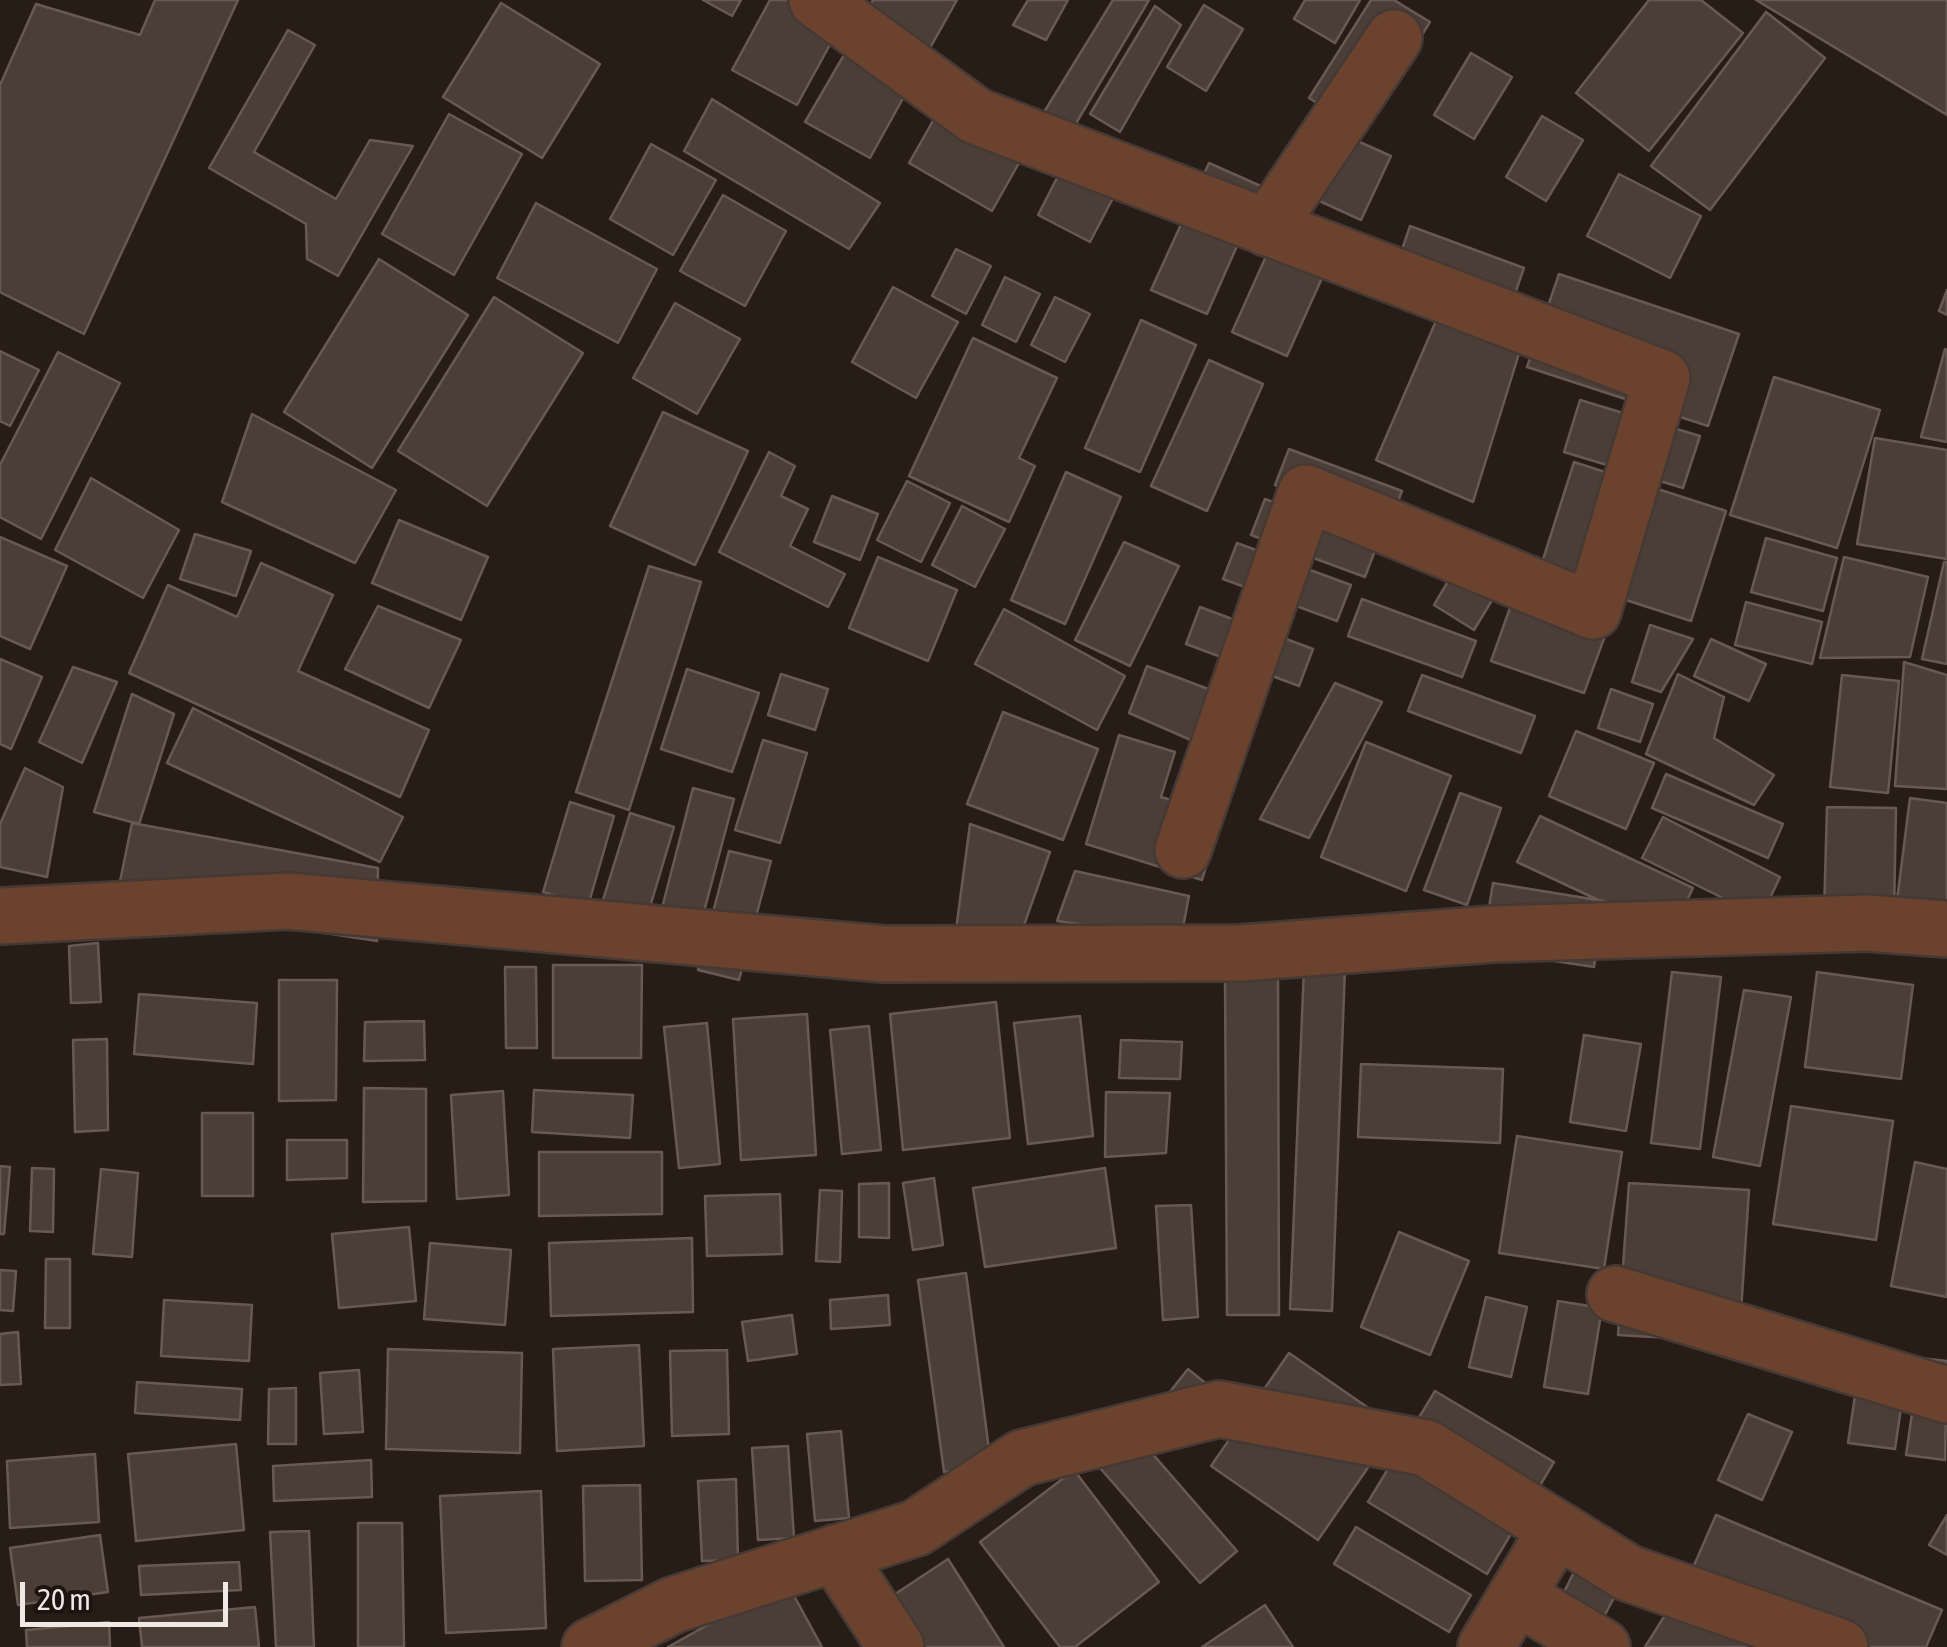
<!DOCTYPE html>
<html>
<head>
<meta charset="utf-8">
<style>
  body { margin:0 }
  #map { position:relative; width:1947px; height:1647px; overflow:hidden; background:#281c17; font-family:"Asap Condensed",sans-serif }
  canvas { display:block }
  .scale { position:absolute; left:20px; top:1582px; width:208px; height:45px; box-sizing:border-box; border:5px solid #f0e8e4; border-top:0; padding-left:12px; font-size:30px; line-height:35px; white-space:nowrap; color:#f0e8e4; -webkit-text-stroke:8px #1e130e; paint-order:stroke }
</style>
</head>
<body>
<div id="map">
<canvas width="1947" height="1647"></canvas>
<div class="scale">20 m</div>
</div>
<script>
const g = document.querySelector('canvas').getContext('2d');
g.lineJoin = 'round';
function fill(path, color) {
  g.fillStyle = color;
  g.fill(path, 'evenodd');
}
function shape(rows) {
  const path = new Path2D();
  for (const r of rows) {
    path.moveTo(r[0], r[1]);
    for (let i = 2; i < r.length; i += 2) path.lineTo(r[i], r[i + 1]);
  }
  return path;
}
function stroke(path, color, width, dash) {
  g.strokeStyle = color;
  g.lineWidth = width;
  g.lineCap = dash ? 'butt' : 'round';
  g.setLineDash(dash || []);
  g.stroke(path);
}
const building = shape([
  [155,0,238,0,84,334,0,292,0,85,36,4,140,35,155,0],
  [703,0,741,0,732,16,703,0],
  [770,0,786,0,838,30,797,105,732,70,770,0],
  [873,0,957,0,921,64,857,28,873,0],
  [1028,0,1068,0,1046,40,1013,25,1028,0],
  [1113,0,1149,0,1065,142,1041,117,1113,0],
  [1305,0,1360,0,1335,43,1294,19,1305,0],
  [1371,0,1394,0,1430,22,1362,131,1309,98,1371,0],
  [1649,0,1701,0,1743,33,1649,151,1576,93,1649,0],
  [1756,0,1947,0,1947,115,1756,0],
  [501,3,600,64,542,158,443,97,501,3],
  [1204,5,1243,29,1206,91,1167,67,1204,5],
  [1155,6,1181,25,1120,132,1090,114,1155,6],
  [1766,12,1825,58,1710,210,1651,166,1766,12],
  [288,30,315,45,254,152,336,199,370,140,413,146,338,276,307,259,306,224,209,168,288,30],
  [848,48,912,82,870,158,805,122,848,48],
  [1471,53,1512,77,1474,139,1434,115,1471,53],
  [954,84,1037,131,992,211,909,163,954,84],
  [712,99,880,203,849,249,684,151,712,99],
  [449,114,522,154,454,275,382,234,449,114],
  [1542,116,1583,140,1546,201,1506,177,1542,116],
  [1308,119,1391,156,1361,220,1280,183,1308,119],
  [1083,127,1136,154,1090,242,1038,215,1083,127],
  [651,144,716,180,673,255,610,219,651,144],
  [1209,163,1263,187,1207,314,1151,290,1209,163],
  [1619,174,1701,216,1670,278,1587,236,1619,174],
  [723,195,786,231,745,306,680,271,723,195],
  [536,203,657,269,618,343,497,278,536,203],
  [1289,205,1344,229,1287,356,1232,332,1289,205],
  [1410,226,1524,268,1511,305,1397,264,1410,226],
  [956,249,991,266,966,314,932,296,956,249],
  [379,259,468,315,372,468,284,412,379,259],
  [1559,274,1739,334,1708,426,1527,367,1559,274],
  [1005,277,1040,294,1016,342,982,325,1005,277],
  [893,287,958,322,916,398,852,362,893,287],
  [1947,290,1947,315,1939,311,1947,290],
  [494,297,583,353,487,506,398,451,494,297],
  [1055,297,1090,314,1065,362,1031,345,1055,297],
  [1445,300,1526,331,1473,502,1376,460,1445,300],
  [675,303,740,339,697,414,633,378,675,303],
  [1141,320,1196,345,1140,472,1085,448,1141,320],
  [973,338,1057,378,1019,458,1035,466,1009,522,909,476,973,338],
  [1945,349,1947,350,1947,442,1921,437,1945,349],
  [0,351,39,370,10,426,0,421,0,351],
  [58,352,120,383,41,539,0,517,0,465,58,352],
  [1209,360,1263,384,1207,511,1151,486,1209,360],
  [1774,377,1880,410,1837,548,1730,515,1774,377],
  [1580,400,1700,436,1683,488,1564,452,1580,400],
  [663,412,748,451,695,565,610,526,663,412],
  [252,414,396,490,355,563,222,502,252,414],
  [1875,438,1947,450,1947,559,1857,544,1875,438],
  [1289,449,1402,491,1388,527,1275,485,1289,449],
  [769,452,795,466,781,496,808,509,790,546,845,574,828,607,719,552,769,452],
  [1574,462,1726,511,1691,621,1539,572,1574,462],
  [1066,472,1121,497,1065,624,1011,600,1066,472],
  [91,478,179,530,143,598,55,550,91,478],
  [907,481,950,503,921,562,877,540,907,481],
  [832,496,878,514,860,560,814,542,832,496],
  [1265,499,1379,540,1365,577,1251,535,1265,499],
  [962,506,1005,529,975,587,932,565,962,506],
  [399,520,488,557,461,620,372,583,399,520],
  [195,534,251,551,236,596,180,579,195,534],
  [0,537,67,566,30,649,0,636,0,537],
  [1766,538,1837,558,1823,611,1751,592,1766,538],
  [1124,542,1179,566,1130,666,1075,640,1124,542],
  [1237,543,1351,585,1337,621,1223,579,1237,543],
  [1470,544,1511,569,1474,630,1434,605,1470,544],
  [878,557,957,590,928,661,849,628,878,557],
  [1844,557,1928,577,1910,657,1820,658,1844,557],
  [1944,562,1947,562,1947,664,1922,659,1944,562],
  [261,563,333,595,298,671,429,730,400,797,129,673,168,585,237,617,261,563],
  [649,566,701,582,629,810,576,792,649,566],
  [1520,580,1613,614,1584,693,1491,661,1520,580],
  [1362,599,1476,641,1462,677,1348,636,1362,599],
  [1746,602,1822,622,1812,664,1735,645,1746,602],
  [378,606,461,640,429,708,345,669,378,606],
  [1200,607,1313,649,1299,686,1186,644,1200,607],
  [1004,609,1125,676,1097,730,975,664,1004,609],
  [1650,625,1693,639,1661,692,1632,682,1650,625],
  [1711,639,1766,664,1749,701,1694,676,1711,639],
  [0,659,42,677,11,749,0,744,0,659],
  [1904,662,1947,675,1947,789,1895,786,1904,662],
  [1147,666,1259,708,1241,762,1129,713,1147,666],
  [73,667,117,682,82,763,39,742,73,667],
  [687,669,759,693,732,772,661,749,687,669],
  [781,674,828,689,815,730,768,715,781,674],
  [1678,674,1724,697,1714,738,1774,775,1754,805,1646,754,1678,674],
  [1422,675,1535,716,1521,753,1408,711,1422,675],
  [1842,675,1899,681,1888,793,1830,787,1842,675],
  [1335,683,1382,702,1309,838,1260,819,1335,683],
  [1611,689,1653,704,1640,742,1598,728,1611,689],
  [132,694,174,714,139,824,94,812,132,694],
  [193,708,403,817,380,862,167,763,193,708],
  [1003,712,1098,749,1063,840,967,804,1003,712],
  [1576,731,1654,763,1626,829,1549,796,1576,731],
  [1119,735,1175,752,1161,797,1222,815,1202,880,1086,844,1119,735],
  [763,740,807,753,780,843,735,830,763,740],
  [1366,742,1451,776,1406,891,1321,857,1366,742],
  [25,768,63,787,47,877,0,867,0,824,25,768],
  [1666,774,1783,824,1768,858,1652,808,1666,774],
  [693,788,734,799,702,919,662,908,693,788],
  [1460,793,1501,808,1467,905,1424,890,1460,793],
  [1910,798,1947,803,1947,914,1896,908,1910,798],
  [570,802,614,816,588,906,543,892,570,802],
  [1827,807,1896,808,1894,914,1824,913,1827,807],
  [630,813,674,827,647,917,602,903,630,813],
  [1540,816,1693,888,1671,934,1517,862,1540,816],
  [1663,817,1780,877,1761,917,1642,858,1663,817],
  [132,823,378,868,377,941,116,901,132,823],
  [970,824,1050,852,1023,928,956,930,970,824],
  [729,851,771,861,739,980,698,970,729,851],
  [1075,871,1189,896,1181,938,1057,921,1075,871],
  [1493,883,1604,901,1594,967,1482,950,1493,883],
  [98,943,101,1002,71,1003,69,946,98,943],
  [553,965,642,965,641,1058,553,1058,553,965],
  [505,967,536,967,537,1048,506,1048,505,967],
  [1304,967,1345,968,1332,1311,1290,1309,1304,967],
  [1672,972,1721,977,1700,1149,1651,1143,1672,972],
  [1817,972,1913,985,1901,1079,1805,1067,1817,972],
  [1278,976,1279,1315,1227,1315,1225,977,1278,976],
  [279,980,337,980,336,1100,279,1101,279,980],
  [1744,990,1791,997,1760,1166,1713,1157,1744,990],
  [139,994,257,1003,253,1064,134,1054,139,994],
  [996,1002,1010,1138,903,1150,890,1014,996,1002],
  [807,1014,816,1155,741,1160,733,1019,807,1014],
  [1080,1016,1093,1136,1028,1144,1014,1023,1080,1016],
  [424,1021,425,1060,364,1061,365,1022,424,1021],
  [707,1023,720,1164,679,1168,664,1027,707,1023],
  [869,1026,881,1150,842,1154,830,1030,869,1026],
  [1584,1035,1641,1044,1626,1131,1570,1122,1584,1035],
  [107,1039,108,1130,75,1132,73,1040,107,1039],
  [1121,1040,1182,1042,1180,1079,1119,1078,1121,1040],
  [1361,1064,1503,1069,1500,1143,1358,1137,1361,1064],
  [364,1088,426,1089,426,1201,363,1202,364,1088],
  [534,1090,633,1095,630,1138,532,1132,534,1090],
  [503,1091,509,1195,457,1199,451,1095,503,1091],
  [1106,1092,1170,1093,1166,1153,1105,1157,1106,1092],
  [1791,1106,1893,1121,1876,1240,1773,1224,1791,1106],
  [202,1113,253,1113,253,1196,202,1196,202,1113],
  [1517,1136,1622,1152,1604,1269,1499,1253,1517,1136],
  [287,1140,347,1140,347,1178,287,1180,287,1140],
  [539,1152,662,1152,662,1214,539,1216,539,1152],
  [1915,1162,1947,1169,1947,1297,1891,1286,1915,1162],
  [0,1166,10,1167,4,1234,0,1234,0,1166],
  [32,1168,54,1169,53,1232,30,1231,32,1168],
  [1105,1168,1116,1248,985,1267,973,1188,1105,1168],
  [101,1169,138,1173,132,1257,93,1254,101,1169],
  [934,1178,943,1245,913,1250,903,1183,934,1178],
  [889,1183,889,1238,859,1237,859,1184,889,1183],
  [1629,1183,1749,1190,1739,1342,1618,1335,1629,1183],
  [820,1190,842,1191,840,1262,816,1261,820,1190],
  [780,1194,782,1254,707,1256,705,1196,780,1194],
  [1191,1205,1198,1317,1163,1320,1156,1206,1191,1205],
  [409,1227,416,1301,339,1308,332,1234,409,1227],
  [1399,1232,1469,1261,1430,1355,1361,1327,1399,1232],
  [692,1238,693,1312,551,1316,549,1243,692,1238],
  [430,1243,511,1250,505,1325,424,1319,430,1243],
  [46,1259,70,1259,70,1328,45,1328,46,1259],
  [0,1270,16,1271,13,1311,0,1310,0,1270],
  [966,1273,991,1465,944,1472,918,1280,966,1273],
  [888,1295,890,1325,831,1329,830,1300,888,1295],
  [1486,1297,1527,1307,1511,1377,1469,1367,1486,1297],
  [164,1300,252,1305,249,1361,161,1356,164,1300],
  [1558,1301,1602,1308,1588,1394,1544,1387,1558,1301],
  [792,1315,797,1354,748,1361,742,1322,792,1315],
  [18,1332,21,1384,0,1385,0,1334,18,1332],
  [639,1345,644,1446,557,1451,553,1349,639,1345],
  [1862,1348,1909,1354,1895,1449,1848,1443,1862,1348],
  [388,1349,522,1353,520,1453,386,1449,388,1349],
  [727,1350,729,1434,672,1436,670,1351,727,1350],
  [1289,1353,1396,1427,1318,1540,1211,1466,1289,1353],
  [1920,1358,1947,1361,1945,1460,1906,1455,1920,1358],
  [1188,1369,1214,1390,1150,1417,1188,1369],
  [359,1370,363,1432,324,1434,320,1373,359,1370],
  [137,1382,242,1389,240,1420,135,1413,137,1382],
  [296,1388,296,1444,268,1444,269,1389,296,1388],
  [1435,1391,1554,1462,1487,1574,1368,1502,1435,1391],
  [1748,1414,1792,1432,1762,1500,1718,1480,1748,1414],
  [1131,1429,1237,1551,1200,1583,1094,1461,1131,1429],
  [841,1431,849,1518,815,1521,807,1434,841,1431],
  [236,1444,244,1530,136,1541,128,1454,236,1444],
  [788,1446,794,1538,758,1540,752,1448,788,1446],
  [95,1454,99,1522,10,1528,7,1461,95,1454],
  [371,1460,372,1497,274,1501,273,1466,371,1460],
  [1074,1470,1159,1582,1075,1647,1060,1647,980,1542,1074,1470],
  [736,1479,738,1560,702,1561,698,1481,736,1479],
  [640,1485,642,1580,585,1581,583,1486,640,1485],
  [541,1491,546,1628,446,1633,440,1496,541,1491],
  [1716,1515,1942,1610,1926,1647,1849,1647,1688,1579,1716,1515],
  [1947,1515,1947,1555,1929,1545,1947,1515],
  [358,1523,402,1523,404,1647,358,1647,358,1523],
  [1356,1527,1471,1595,1449,1632,1334,1564,1356,1527],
  [309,1531,314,1647,276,1647,270,1532,309,1531],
  [100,1535,108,1592,18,1605,10,1548,100,1535],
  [948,1559,1004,1647,903,1647,877,1606,948,1559],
  [239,1562,241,1590,141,1595,139,1566,239,1562],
  [1575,1570,1618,1590,1588,1647,1547,1626,1575,1570],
  [786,1581,822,1647,668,1647,786,1581],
  [1682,1588,1773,1647,1645,1647,1682,1588],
  [1265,1605,1293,1647,1202,1647,1265,1605],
  [255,1607,259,1647,142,1647,139,1618,255,1607],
  [109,1622,110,1647,27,1647,26,1630,109,1622]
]);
fill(building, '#4b3e37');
stroke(building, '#685a53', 2.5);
const street = shape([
  [817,0,976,116,1662,378,1593,611,1306,493,1183,850],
  [1267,228,1394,38],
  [0,916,288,901,884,954,1241,953,1493,934,1867,923,1947,929],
  [1615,1294,1947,1395],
  [835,1553,896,1647],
  [1516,1596,1602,1647],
  [590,1647,673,1605,916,1528,1022,1458,1219,1409,1426,1448,1628,1573,1840,1647],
  [1486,1647,1556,1530]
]);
stroke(street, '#443934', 60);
stroke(street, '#6b422d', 55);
</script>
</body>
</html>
